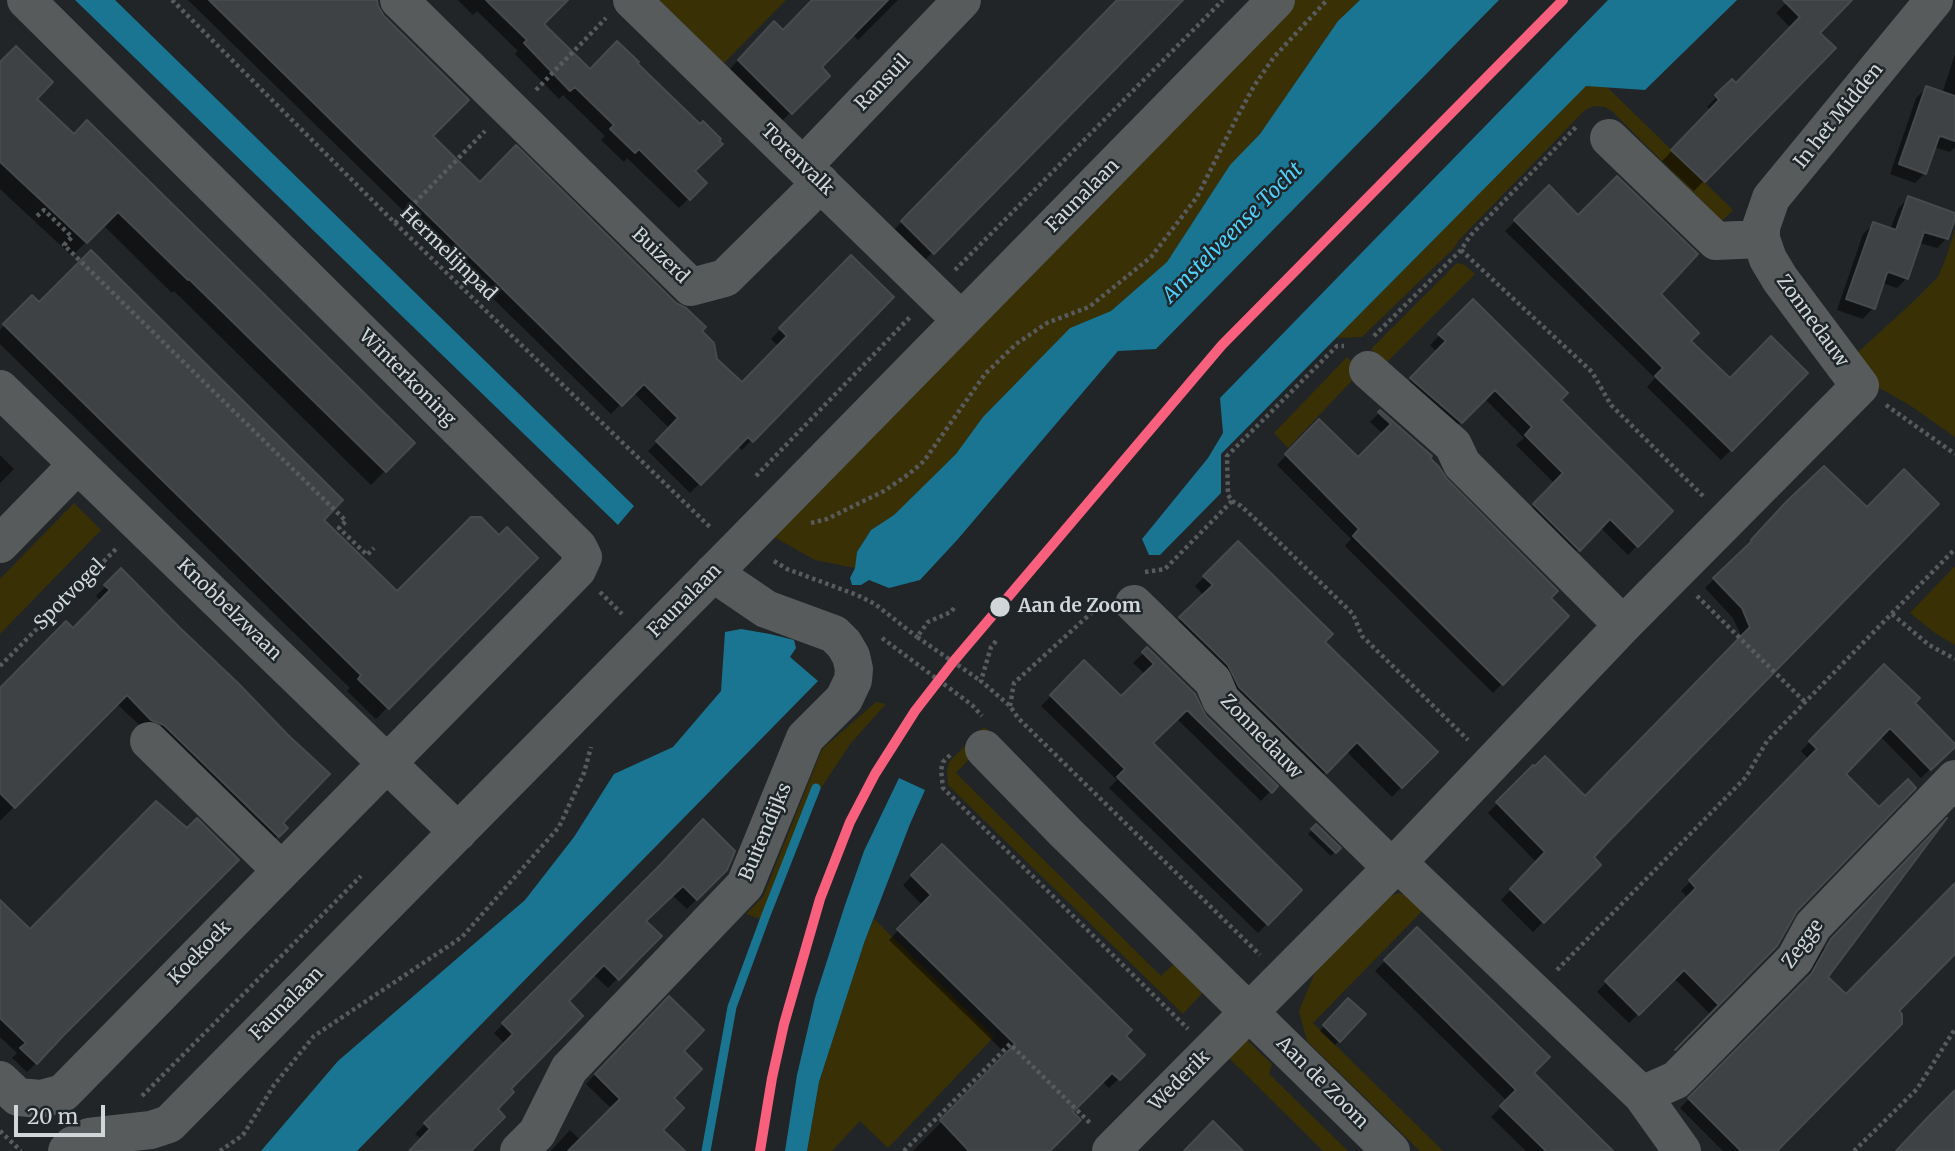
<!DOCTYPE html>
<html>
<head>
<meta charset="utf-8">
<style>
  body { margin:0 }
  #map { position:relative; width:1955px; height:1151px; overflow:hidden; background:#212527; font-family:Merriweather,serif }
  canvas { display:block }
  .scale { position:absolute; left:14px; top:1105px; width:91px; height:32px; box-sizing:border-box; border:4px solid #d1d6d8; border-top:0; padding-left:9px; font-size:21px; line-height:24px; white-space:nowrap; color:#d1d6d8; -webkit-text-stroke:5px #1f2629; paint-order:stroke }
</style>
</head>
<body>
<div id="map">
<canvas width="1955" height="1151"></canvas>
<div class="scale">20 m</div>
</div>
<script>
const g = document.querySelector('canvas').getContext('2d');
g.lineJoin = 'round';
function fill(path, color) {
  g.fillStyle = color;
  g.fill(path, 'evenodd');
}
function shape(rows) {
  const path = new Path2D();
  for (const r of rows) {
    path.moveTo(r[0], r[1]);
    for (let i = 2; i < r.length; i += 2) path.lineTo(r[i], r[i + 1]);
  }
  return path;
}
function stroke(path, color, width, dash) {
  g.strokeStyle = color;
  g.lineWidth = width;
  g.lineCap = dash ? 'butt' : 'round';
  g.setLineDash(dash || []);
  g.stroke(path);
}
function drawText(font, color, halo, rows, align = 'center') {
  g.font = font + ' Merriweather,serif';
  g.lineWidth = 5;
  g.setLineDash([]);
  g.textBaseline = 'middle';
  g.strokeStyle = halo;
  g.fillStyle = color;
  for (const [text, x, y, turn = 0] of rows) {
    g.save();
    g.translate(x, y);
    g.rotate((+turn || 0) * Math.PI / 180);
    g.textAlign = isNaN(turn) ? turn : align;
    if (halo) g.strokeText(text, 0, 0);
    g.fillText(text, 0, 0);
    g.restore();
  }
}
fill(shape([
  [659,0,786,0,724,63],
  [1275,0,1360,0,1338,21,1260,134,1230,165,1167,262,1111,311,1070,328,983,417,956,454,894,515,871,530,857,552,855,568,815,560,758,528],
  [1586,85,1607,87,1733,210,1722,221,1613,112,1605,107,1594,106,1585,110,1459,240,1453,249,1362,337,1336,338],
  [1955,230,1955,437,1911,406,1853,373,1856,354,1914,301,1938,277,1947,255],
  [1457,263,1465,265,1475,274,1386,363,1371,349],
  [1347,357,1361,371,1288,448,1274,433],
  [74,503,101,530,0,634,0,579],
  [1955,566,1955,645,1935,633,1910,613],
  [876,702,886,704,851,743,817,794,766,921,746,914,763,897,822,749],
  [984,727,993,734,956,773,1161,976,1178,960,1207,988,1183,1014,948,785,947,771,949,762],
  [1399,893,1425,901,1428,905,1313,1023,1443,1151,1420,1151,1307,1041,1299,1011,1321,958,1372,903],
  [874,919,994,1037,888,1148,860,1121,832,1151,807,1151,819,1082,864,943],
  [1247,1040,1272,1064,1269,1074,1348,1151,1323,1151,1229,1058]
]), '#3a3005');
fill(shape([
  [75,0,115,0,634,506,618,525],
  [1360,0,1499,0,1156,349,1118,351,958,539,920,580,889,588,869,580,861,585,852,585,850,578,855,568,857,552,871,530,894,515,956,454,983,417,1070,328,1111,311,1167,262,1230,165,1260,134,1338,21],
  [1608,0,1737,0,1645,90,1586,86,1221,454,1221,493,1160,555,1149,555,1142,539,1208,458,1223,433,1220,398],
  [741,629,770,634,794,640,796,648,790,657,818,681,357,1151,261,1151,338,1061,525,900,574,837,614,774,673,747,721,691,725,632],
  [899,778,925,790,910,824,864,943,819,1082,807,1151,785,1151,797,1075,815,998,845,905,864,851]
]), '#197591');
fill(shape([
  [188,0,374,0,431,136,480,184,699,331,715,359,742,384,779,347,771,339,851,257,892,297,742,450,737,446,690,493,648,451,670,429,633,392,611,414],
  [458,0,565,0,542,24,704,183,679,208,627,158,624,162,601,140,605,136,563,95,559,99,515,54,518,51,477,11,473,15],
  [813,0,898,0,858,40,852,34,819,68,827,76,763,140,711,89,747,51,782,32],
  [1120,0,1180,0,923,262,892,232],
  [1789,0,1849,0,1817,33,1833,48,1694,191,1662,161,1711,111,1707,107,1732,81,1736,85,1791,28,1776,13],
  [1955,54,1955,147,1950,152,1934,147,1925,173,1915,183,1890,174,1916,98,1926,88,1942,94],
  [0,65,34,99,412,443,371,485,174,291,172,293,103,225,72,256,0,189],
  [1549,188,1659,294,1689,341,1730,381,1806,373,1721,460,1647,387,1655,378,1505,231],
  [1908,198,1947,238,1937,248,1919,243,1907,278,1897,288,1882,283,1873,308,1863,319,1837,310,1863,234,1873,224,1890,230,1898,209],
  [32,297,321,520,397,594,499,537,535,558,376,719,347,691,350,688,0,344,0,330],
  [1473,302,1559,400,1671,511,1628,555,1600,527,1569,559,1524,515,1555,484,1516,445,1524,438,1484,398,1451,432,1402,389,1437,352,1430,345],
  [1380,412,1428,458,1548,598,1567,616,1493,693,1345,546,1351,539,1277,465,1319,422,1358,459,1383,434,1370,422],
  [0,455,14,469,0,483],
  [1867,510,1591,857,1599,865,1533,932,1501,900,1537,863,1488,813,1533,767,1585,798,1742,638,1733,618,1705,588,1743,551,1777,513],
  [1238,543,1323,642,1435,752,1392,797,1346,751,1316,781,1171,628,1204,596,1195,586],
  [121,571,281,823,286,828,268,846,116,703,0,821,0,691,73,630,101,601,96,596],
  [1147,650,1204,717,1275,786,1261,801,1177,719,1151,743,1300,890,1258,933,1109,788,1117,780,1041,706,1084,663,1121,699,1145,674,1133,663],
  [1884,666,1913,703,1954,745,1921,778,1880,736,1843,774,1796,910,1776,945,1709,1013,1674,978,1629,1023,1597,992,1688,898,1681,891,1809,760,1801,751],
  [1316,826,1338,848,1331,856,1308,834],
  [1930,839,1825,978,1846,996,1955,886,1955,951,1897,1011,1775,1151,1723,1151,1680,1108,1802,986,1822,950],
  [942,846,1143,1055,1109,1088,1102,1081,1070,1112,1048,1151,913,1151,1007,1055,889,940,923,906,903,885],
  [726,869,687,909,672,895,644,921,659,936,608,988,593,974,566,1001,468,1151,411,1151,422,1140,415,1134,505,1044,494,1033,651,876],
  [0,902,30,932,36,1063,27,1072,12,1058,17,1053,0,1037],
  [1417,929,1531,1073,1611,1151,1526,1151,1491,1117,1507,1101,1375,971],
  [669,999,681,1051,671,1098,660,1130,667,1151,551,1151,570,1130,581,1141,612,1109,586,1084],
  [1348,1000,1364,1014,1335,1045,1320,1031]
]), '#0007');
stroke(shape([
  [706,1151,732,1007,766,915,816,788]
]), '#197591', 9);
const building = shape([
  [209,0,377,0,378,6,384,16,469,100,433,136,480,182,516,145,676,303,686,308,706,327,702,331,714,343,717,359,742,382,787,336,779,328,851,255,894,297,753,442,748,437,701,485,656,441,678,418,644,384,622,406,209,0],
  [486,0,568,0,544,24,590,69,617,41,639,62,637,63,700,124,703,121,721,139,719,141,723,144,695,171,707,183,690,200,639,149,635,153,610,129,614,125,575,87,570,91,524,43,527,40,486,0],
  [812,0,888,0,822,67,830,76,792,114,738,60,774,21,783,30,812,0],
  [1117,0,1183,0,934,254,901,221,1117,0],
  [1783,0,1852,0,1820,33,1836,48,1705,182,1671,150,1719,100,1715,95,1732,79,1736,83,1800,17,1783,0],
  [16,46,53,82,37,99,74,134,87,120,415,443,386,472,189,279,188,280,118,212,87,243,0,162,0,62,16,46],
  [1926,86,1955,96,1955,141,1941,136,1939,137,1926,174,1899,164,1926,86],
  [1617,176,1698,254,1661,294,1699,333,1691,341,1730,378,1771,336,1808,373,1732,451,1655,376,1663,368,1514,220,1549,185,1578,215,1617,176],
  [1908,196,1955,213,1955,219,1948,239,1924,232,1908,279,1889,272,1887,273,1875,309,1846,299,1873,222,1896,230,1908,196],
  [91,250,343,500,324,520,397,591,471,517,481,517,499,535,507,527,538,558,389,709,358,679,361,675,3,324,32,295,39,302,91,250],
  [1473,299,1568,393,1561,400,1673,511,1638,547,1610,519,1580,551,1533,504,1563,473,1525,435,1532,427,1495,390,1462,423,1410,378,1446,341,1438,334,1473,299],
  [1380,410,1432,456,1430,458,1439,467,1447,479,1558,591,1551,598,1569,616,1503,685,1353,536,1359,529,1285,454,1319,419,1358,457,1391,424,1378,412,1380,410],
  [1824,466,1867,507,1904,469,1939,504,1610,840,1594,857,1601,865,1544,923,1510,889,1545,852,1496,802,1533,765,1535,766,1545,756,1585,796,1750,627,1742,608,1713,578,1752,541,1751,540,1787,501,1824,466],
  [1238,541,1333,634,1325,642,1438,752,1402,788,1357,742,1327,773,1239,687,1228,665,1179,617,1213,585,1203,576,1238,541],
  [121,568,179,627,239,684,288,735,330,774,283,823,288,828,279,837,164,725,151,720,127,695,15,808,0,793,0,688,66,621,73,628,110,590,104,585,121,568],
  [1147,647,1195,694,1206,716,1278,786,1272,793,1187,710,1153,743,1302,890,1268,925,1117,777,1125,769,1050,695,1084,660,1121,696,1154,664,1142,652,1147,647],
  [1884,664,1920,698,1915,703,1955,744,1955,747,1931,770,1890,728,1846,774,1879,807,1908,779,1916,788,1797,911,1777,946,1675,1050,1719,1005,1684,970,1639,1015,1605,981,1696,888,1689,880,1817,749,1809,741,1884,664],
  [156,801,187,828,197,818,239,860,62,1037,37,1064,20,1048,26,1043,0,1018,0,900,30,929,156,801],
  [1947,818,1828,977,1846,994,1955,883,1955,954,1899,1011,1902,1014,1902,1024,1777,1151,1741,1151,1688,1098,1811,974,1831,939,1947,818],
  [703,819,735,851,727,870,697,900,683,886,646,921,662,936,640,958,619,980,604,965,569,1001,583,1016,511,1089,514,1092,498,1109,505,1117,471,1151,409,1151,430,1129,424,1123,513,1034,502,1023,661,864,703,819],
  [1316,824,1341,848,1336,853,1311,829,1316,824],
  [942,844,1132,1030,1126,1036,1145,1055,1120,1080,1112,1073,1073,1112,1081,1120,1050,1151,969,1151,940,1120,1015,1044,897,929,931,895,911,875,942,844],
  [1417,927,1550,1057,1534,1073,1613,1151,1546,1151,1500,1106,1516,1090,1384,960,1417,927],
  [669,996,704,1030,684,1051,702,1069,674,1098,684,1108,663,1130,685,1151,568,1151,620,1099,595,1074,669,996],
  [1348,998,1366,1014,1340,1042,1323,1025,1348,998],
  [1955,1090,1955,1151,1896,1151,1930,1115,1955,1090],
  [1213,1121,1243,1151,1184,1151,1213,1121]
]);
fill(building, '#3f4244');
stroke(building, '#474a4c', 2);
stroke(shape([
  [172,0,395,223,711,528],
  [536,90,606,18],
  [37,216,44,210,72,237,64,245,346,521,339,528,367,555,374,548],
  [395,223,485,131],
  [1461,250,1592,372,1611,405,1704,497],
  [955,270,1223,0],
  [1374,336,1461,250,1470,236,1577,126],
  [1886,405,1955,454],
  [756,476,910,317],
  [1232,501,1241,506,1252,516,1353,614,1362,636,1468,740],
  [811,523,827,519,884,491,909,474,924,461,985,374,1016,344,1047,323,1089,307,1151,257,1197,197,1236,119,1254,86,1274,57,1327,0],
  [774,561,787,569,857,595,875,604,917,637],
  [1145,572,1165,569,1232,501,1228,495,1227,456,1337,346,1344,346],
  [600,592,622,614],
  [1697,596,1806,703],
  [954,608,951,612,928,622,917,637,981,681],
  [1892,614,1929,645,1955,659],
  [882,638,972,705,982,716],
  [996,641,991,647,981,681,1010,706,1018,718,1260,955],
  [0,666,118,547],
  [1010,706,1014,683,1100,605],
  [950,755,943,762,941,770,943,788,1188,1029],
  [1557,970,1746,777,1767,741,1955,549],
  [142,1096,361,876],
  [0,1131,21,1151],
  [220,1151,243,1135,274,1085,314,1036,462,937,559,827,584,773,591,747],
  [904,1151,1010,1044,1090,1123],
  [1854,1151,1917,1089,1955,1029]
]), '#585b5d', 4.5, [3.5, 3.5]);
stroke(shape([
  [399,0,691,287,725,278,821,183],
  [632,0,961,320],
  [803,166,962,0],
  [1761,239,1761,227,1771,198,1934,0],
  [1368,370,1453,445,1462,464,1623,625],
  [0,389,458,832],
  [0,544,78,464],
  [1134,604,1213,681,1221,700,1392,868],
  [149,741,281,870],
  [984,749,1066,833,1391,1151],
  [1397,862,1642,1095,1682,1151],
  [0,1080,18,1097,41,1099,63,1093,577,570,583,557,578,547,26,0],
  [1642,1095,1676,1080,1795,959,1813,926,1955,779],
  [67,1151,73,1145,89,1137,151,1130,169,1124,735,551,1276,0],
  [519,1151,537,1133,569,1069,745,885,805,738,844,699,853,680,854,669,851,656,844,644,834,634,766,609,713,573],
  [1111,1151,1392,868,1623,625,1860,386,1780,279,1768,259,1761,239,1716,241,1609,138]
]), '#575b5c', 38);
stroke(shape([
  [760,1151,772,1078,784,1024,820,899,850,822,875,774,915,711,953,662,1222,345,1563,0]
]), '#f8607d', 10);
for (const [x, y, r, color] of [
  [1000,607,11,"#d1d6d8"]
]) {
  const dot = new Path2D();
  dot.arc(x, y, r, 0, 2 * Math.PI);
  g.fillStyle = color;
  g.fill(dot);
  stroke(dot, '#1f2629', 2.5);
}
drawText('19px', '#d1d6d8', '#1f2629', [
  ["Ransuil",883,83,-46],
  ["In het Midden",1839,116,-51],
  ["Torenvalk",797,160,44],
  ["Faunalaan",1083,196,-45],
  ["Hermelijnpad",448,254,44],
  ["Buizerd",660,256,44],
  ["Zonnedauw",1812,321,54],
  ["Winterkoning",407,378,45],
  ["Spotvogel",70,595,-45],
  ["Faunalaan",685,601,-45],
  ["Knobbelzwaan",229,610,44],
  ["Zonnedauw",1261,737,46],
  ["Buitendijks",766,832,-67],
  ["Zegge",1803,944,-54],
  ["Koekoek",200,953,-46],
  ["Faunalaan",287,1004,-45],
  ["Wederik",1180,1081,-45],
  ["Aan de Zoom",1322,1083,45]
]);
drawText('bold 19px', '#d1d6d8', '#1f2629', [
  ["Aan de Zoom",1018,607]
], 'left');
drawText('italic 21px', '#4fd1fc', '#1f2629', [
  ["Amstelveense Tocht",1233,233,-45]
]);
</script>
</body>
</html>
